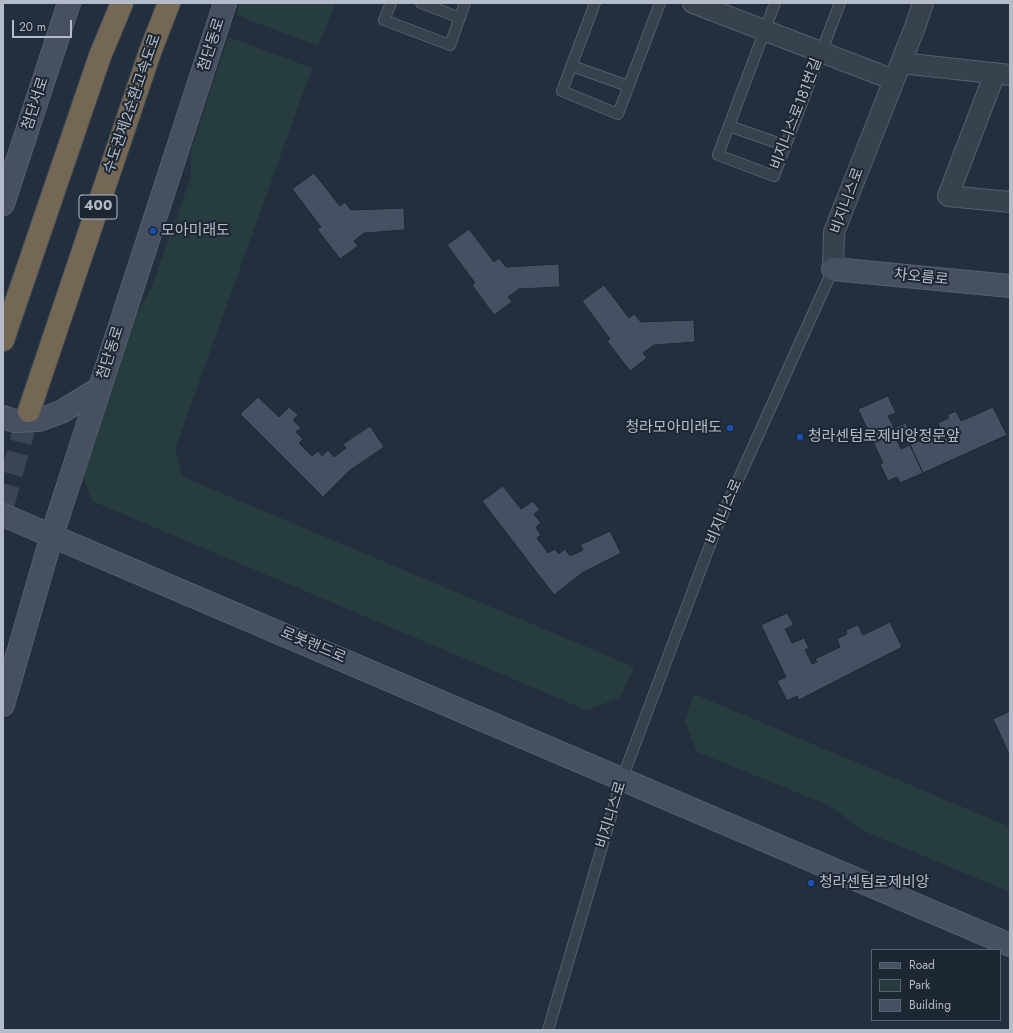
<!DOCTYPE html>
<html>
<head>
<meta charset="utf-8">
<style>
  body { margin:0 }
  #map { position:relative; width:1013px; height:1033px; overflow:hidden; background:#242f3e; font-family:Jost,sans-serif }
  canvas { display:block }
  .frame { position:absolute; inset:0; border:4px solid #b4bcc9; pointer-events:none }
  .legend { position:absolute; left:871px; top:949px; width:130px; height:72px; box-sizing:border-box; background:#1d2633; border:1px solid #59626f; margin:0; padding:5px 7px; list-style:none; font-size:12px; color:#b4bcc9 }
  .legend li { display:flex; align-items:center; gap:8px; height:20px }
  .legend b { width:20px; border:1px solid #59626f }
  .scale { position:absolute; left:12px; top:20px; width:60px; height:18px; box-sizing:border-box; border:2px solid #b4bcc9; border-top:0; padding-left:5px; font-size:12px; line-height:14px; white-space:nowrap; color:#b4bcc9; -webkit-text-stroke:3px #1d2633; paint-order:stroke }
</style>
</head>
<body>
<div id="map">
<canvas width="1013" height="1033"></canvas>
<div class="frame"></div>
<ul class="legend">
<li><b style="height:5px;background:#465061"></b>Road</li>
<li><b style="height:11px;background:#263c3f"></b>Park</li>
<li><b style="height:11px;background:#455162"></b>Building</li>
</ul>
<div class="scale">20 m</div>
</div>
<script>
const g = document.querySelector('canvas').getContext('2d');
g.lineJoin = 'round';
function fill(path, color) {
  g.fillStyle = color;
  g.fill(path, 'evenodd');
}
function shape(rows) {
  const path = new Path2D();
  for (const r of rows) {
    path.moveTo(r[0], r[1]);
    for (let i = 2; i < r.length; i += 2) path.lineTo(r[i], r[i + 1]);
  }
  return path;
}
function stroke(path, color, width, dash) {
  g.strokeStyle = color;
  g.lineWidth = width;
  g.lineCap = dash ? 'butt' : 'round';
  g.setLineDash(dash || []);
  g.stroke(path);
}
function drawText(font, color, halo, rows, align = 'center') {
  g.font = font + ' Jost,"Noto Sans KR",sans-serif';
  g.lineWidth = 4;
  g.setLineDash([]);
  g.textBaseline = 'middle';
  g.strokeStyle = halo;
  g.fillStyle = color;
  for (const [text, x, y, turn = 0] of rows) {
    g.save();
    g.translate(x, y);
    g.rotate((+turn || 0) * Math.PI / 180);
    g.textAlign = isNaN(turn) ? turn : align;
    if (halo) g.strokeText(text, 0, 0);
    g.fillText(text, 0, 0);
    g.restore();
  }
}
fill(shape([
  [240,3,336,3,318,46,236,15],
  [228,37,312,68,175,449,183,477,634,667,620,698,586,710,92,501,82,474,130,325,151,289,191,177,191,151],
  [694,694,1010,827,1010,892,866,832,828,805,697,752,685,721]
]), '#263c3f');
const building = shape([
  [314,173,340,206,345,202,351,210,404,208,405,230,364,233,354,241,358,246,340,259,317,229,321,227,292,189,314,173],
  [469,229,494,262,499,258,506,267,559,264,560,287,519,289,508,297,512,302,494,315,472,285,475,283,447,245,469,229],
  [604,285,629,318,634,314,641,322,694,320,695,342,654,345,643,353,647,358,630,371,607,341,610,339,582,301,604,285],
  [888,396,896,413,888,416,894,428,906,423,910,433,896,439,901,449,910,445,923,473,900,483,897,477,888,481,880,464,883,463,858,409,888,396],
  [258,397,279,417,289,407,298,415,293,420,301,428,296,432,303,439,299,443,312,456,318,451,322,456,328,450,334,457,346,448,343,444,370,426,384,447,349,471,323,497,240,414,258,397],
  [993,407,1007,435,923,473,910,445,941,431,938,423,949,418,947,415,956,411,961,421,993,407],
  [503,486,521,509,533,501,540,510,534,514,541,523,536,527,541,535,537,538,548,553,555,549,559,554,565,549,570,556,583,550,580,545,610,531,621,553,582,573,554,595,482,501,503,486],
  [787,613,794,625,785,629,792,643,804,638,809,648,805,650,812,664,817,662,815,659,840,647,837,639,847,634,846,630,858,625,863,635,890,622,902,647,799,700,797,696,787,701,777,681,786,677,761,625,787,613],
  [1010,711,1010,756,993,719,1010,711]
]);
fill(building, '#455162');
stroke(building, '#1f2835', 1);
stroke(shape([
  [3,506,29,411]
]), '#3a4453', 22, [22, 11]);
const lane = shape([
  [391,3,384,20,450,45,465,3],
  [421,3,460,18],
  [595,3,562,91,618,114,660,3],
  [775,3,718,155,774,176,840,3],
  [572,66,628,86],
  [729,126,786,146],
  [548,1030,622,779,716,529,833,269]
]);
const street = shape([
  [693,3,894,80],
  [901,63,1010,75],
  [995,73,948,196,1010,202],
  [833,269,834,232,915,27,923,3]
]);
const secondary = shape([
  [3,204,69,3],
  [833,269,1010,286],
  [3,417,15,421,39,420,61,412,100,388],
  [3,515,1010,945],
  [3,705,52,535,225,3]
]);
const highway = shape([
  [3,340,100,56,122,3],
  [29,411,150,52,169,3]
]);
stroke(lane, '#565f6c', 12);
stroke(street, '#565f6c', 22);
stroke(secondary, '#565f6c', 24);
stroke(highway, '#434c59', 24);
stroke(lane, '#38414e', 10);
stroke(street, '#38414e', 20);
stroke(secondary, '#465061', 22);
stroke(highway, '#746855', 22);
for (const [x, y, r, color] of [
  [153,231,4,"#1a4fb4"],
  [730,428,4,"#1a4fb4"],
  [800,437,4,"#1a4fb4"],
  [811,883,4,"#1a4fb4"]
]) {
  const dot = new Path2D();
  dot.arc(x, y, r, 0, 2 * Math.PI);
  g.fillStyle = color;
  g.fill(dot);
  stroke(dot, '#1d2633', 1.5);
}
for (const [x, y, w] of [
  [98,207,38]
]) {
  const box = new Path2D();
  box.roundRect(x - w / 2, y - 12, w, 24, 3);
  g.fillStyle = '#1d2633';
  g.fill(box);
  stroke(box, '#b4bcc9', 1);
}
drawText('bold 14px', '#b4bcc9', null, [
  ["400",98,207]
]);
drawText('15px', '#b4bcc9', '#1d2633', [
  ["첨단동로",212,45,-72],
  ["첨단서로",36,104,-72],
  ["수도권제2순환고속도로",133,104,-71],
  ["비지니스로181번길",797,114,-69],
  ["비지니스로",848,201,-70],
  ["차오름로",921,278,6],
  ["첨단동로",111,353,-72],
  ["비지니스로",725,512,-67],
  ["로봇랜드로",313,646,23],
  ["비지니스로",612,815,-73]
]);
drawText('15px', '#b4bcc9', '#1d2633', [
  ["모아미래도",161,231],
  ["청라모아미래도",722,428,"right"],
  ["청라센텀로제비앙정문앞",808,437],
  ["청라센텀로제비앙",819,883]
], 'left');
</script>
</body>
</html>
